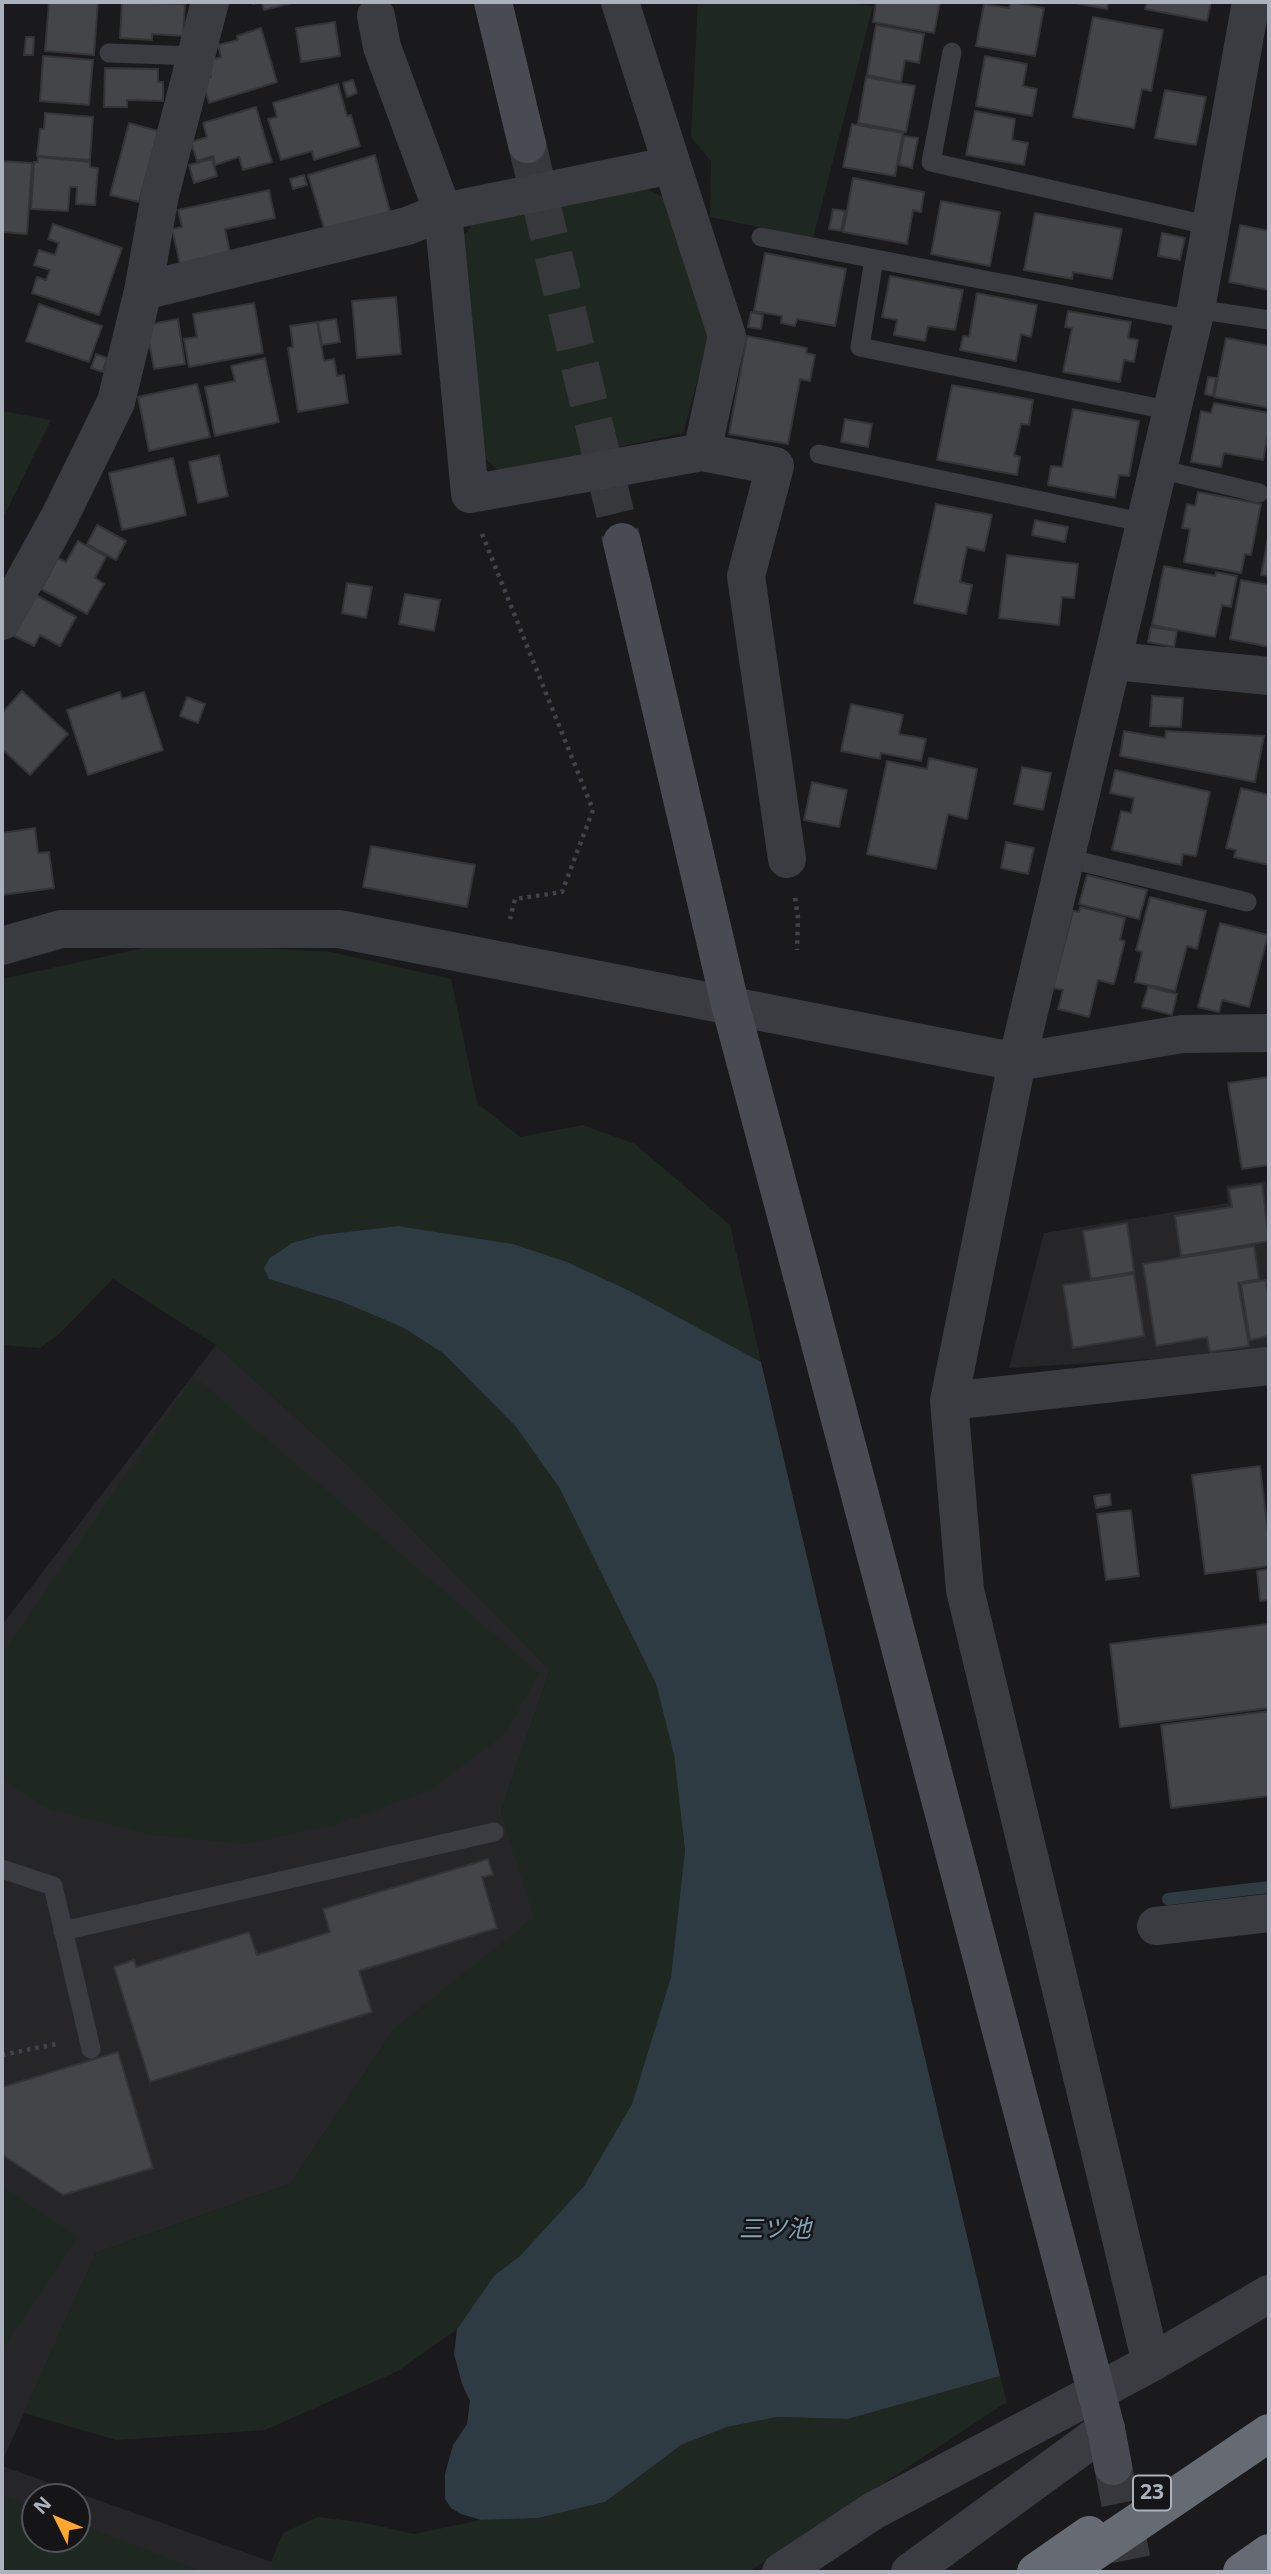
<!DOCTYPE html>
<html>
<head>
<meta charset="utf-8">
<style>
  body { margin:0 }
  #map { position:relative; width:1271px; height:2574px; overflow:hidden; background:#1a1a1c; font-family:"Open Sans",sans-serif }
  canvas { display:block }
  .frame { position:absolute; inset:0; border:4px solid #abb2bd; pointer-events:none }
  .north { position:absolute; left:21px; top:2483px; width:70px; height:70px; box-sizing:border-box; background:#151517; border:2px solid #515459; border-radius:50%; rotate:313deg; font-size:19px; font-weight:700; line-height:28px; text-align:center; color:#abb2bd }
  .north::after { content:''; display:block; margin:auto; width:24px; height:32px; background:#ffa62f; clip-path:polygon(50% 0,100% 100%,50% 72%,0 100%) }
</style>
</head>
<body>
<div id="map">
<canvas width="1271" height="2574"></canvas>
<div class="frame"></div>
<div class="north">N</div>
</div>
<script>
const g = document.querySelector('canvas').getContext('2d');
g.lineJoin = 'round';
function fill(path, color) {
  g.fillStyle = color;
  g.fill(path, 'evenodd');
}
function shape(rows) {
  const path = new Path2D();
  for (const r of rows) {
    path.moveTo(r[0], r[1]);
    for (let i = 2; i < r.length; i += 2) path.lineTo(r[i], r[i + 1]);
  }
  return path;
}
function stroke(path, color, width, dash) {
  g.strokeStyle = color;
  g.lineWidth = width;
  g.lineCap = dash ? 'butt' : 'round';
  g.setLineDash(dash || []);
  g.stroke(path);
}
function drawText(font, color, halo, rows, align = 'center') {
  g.font = font + ' "Open Sans","Noto Sans JP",sans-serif';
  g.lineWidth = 5;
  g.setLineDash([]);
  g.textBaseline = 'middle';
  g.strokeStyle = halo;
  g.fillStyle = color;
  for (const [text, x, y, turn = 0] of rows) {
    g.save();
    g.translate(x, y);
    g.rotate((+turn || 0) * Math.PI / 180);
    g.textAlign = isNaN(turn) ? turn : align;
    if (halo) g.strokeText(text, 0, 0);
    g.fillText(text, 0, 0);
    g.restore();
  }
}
fill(shape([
  [1266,1181,1269,1203,1269,1352,1009,1368,1044,1233,1228,1203,1226,1186],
  [216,1345,358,1474,550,1670,501,1812,535,1917,394,2030,290,2184,96,2253,2,2462,2,1625],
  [2,2466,300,2572,2,2572],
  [35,2497,77,2497,77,2539,35,2539]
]), '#262629');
fill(shape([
  [698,2,837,2,873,6,813,238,710,217,711,161,691,137],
  [647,189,668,200,709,338,683,433,501,473,483,457,462,238,472,225],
  [2,411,51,420,2,520],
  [166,943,331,952,451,979,477,1103,520,1137,583,1125,635,1144,730,1225,761,1362,628,1290,567,1262,513,1244,398,1226,321,1235,292,1243,270,1258,340,1301,402,1327,443,1353,516,1427,559,1487,656,1684,674,1755,685,1851,671,1977,632,2104,584,2186,520,2256,494,2277,457,2329,398,2371,265,2430,116,2440,24,2413,96,2253,290,2184,394,2030,534,1917,501,1812,550,1670,358,1474,216,1345,113,1279,59,1334,40,1348,2,1345,2,979],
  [194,1376,539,1673,506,1733,431,1790,334,1825,246,1844,151,1835,47,1808,2,1779,2,1654],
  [2,2186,78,2237,2,2350],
  [1000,2376,1007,2402,748,2572,276,2572,271,2562,283,2533,318,2517,366,2523,414,2534,481,2520,538,2518,605,2502,681,2445,727,2427,777,2417,848,2419],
  [2,2494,35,2507,35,2539,77,2539,77,2523,203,2572,2,2572]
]), '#1f2820');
fill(shape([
  [398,1226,513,1244,567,1262,628,1290,761,1362,1000,2376,848,2419,777,2417,727,2427,681,2445,605,2502,538,2518,481,2520,461,2514,451,2508,445,2499,445,2474,453,2445,467,2424,470,2401,462,2384,454,2354,457,2329,494,2276,520,2256,584,2186,632,2104,671,1977,685,1850,674,1755,656,1684,559,1487,516,1427,443,1353,402,1327,340,1301,269,1279,264,1268,270,1258,292,1243,321,1235]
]), '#2e3b42');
stroke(shape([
  [1168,1899,1269,1887]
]), '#2e3b42', 12);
const building = shape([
  [49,2,98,2,94,55,45,51,49,2],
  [122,2,185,4,183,36,152,34,152,40,120,38,122,2],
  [252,2,296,2,264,10,262,2,253,4,252,2],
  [876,2,940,2,934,33,873,22,876,2],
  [1011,2,1044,8,1035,56,976,46,984,4,1009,8,1011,2],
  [1070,2,1108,2,1107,9,1070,2],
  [1147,2,1211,2,1207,21,1145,9,1147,2],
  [1093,17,1163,30,1151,91,1142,89,1134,128,1073,117,1093,17],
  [335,22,340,56,301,62,296,28,335,22],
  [876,25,924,34,919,63,905,60,901,82,867,75,876,25],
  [261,28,277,82,209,103,202,80,211,77,207,61,221,57,218,45,238,40,237,36,261,28],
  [26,37,34,37,33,55,24,55,26,37],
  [43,56,93,60,89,105,40,101,43,56],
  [985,56,1027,64,1023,86,1037,89,1032,116,976,106,985,56],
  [105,68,158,69,158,82,163,82,163,101,127,100,127,107,104,107,105,68],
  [866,77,915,86,906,132,858,123,866,77],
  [353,80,357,93,347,97,343,83,353,80],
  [338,84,347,116,351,115,360,146,314,160,312,151,281,160,268,119,277,117,273,103,338,84],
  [1165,90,1206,97,1196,145,1155,138,1165,90],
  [256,107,272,162,243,170,239,157,215,165,213,156,197,161,191,142,207,137,203,123,256,107],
  [975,111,1015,119,1012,140,1028,143,1024,165,966,155,975,111],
  [45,113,93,117,90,160,37,156,40,129,44,129,45,113],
  [129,123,158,131,139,202,110,195,129,123],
  [852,124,903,133,895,176,843,167,852,124],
  [904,136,918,138,912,168,899,165,904,136],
  [375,155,390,212,325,231,308,175,375,155],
  [38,157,90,162,90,167,98,168,95,205,76,204,77,187,70,187,68,211,31,209,34,162,38,162,38,157],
  [212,159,217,176,194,183,189,165,212,159],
  [3,161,32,163,27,234,2,232,3,161],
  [304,175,307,185,293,189,290,179,304,175],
  [853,178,924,192,921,212,913,210,907,244,843,232,853,178],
  [269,190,275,218,225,229,231,257,181,268,172,229,182,227,178,210,269,190],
  [941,201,1000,212,990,266,931,254,941,201],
  [833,209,845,211,841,231,829,229,833,209],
  [1035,213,1122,229,1112,279,1073,272,1072,279,1024,270,1035,213],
  [53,224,122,248,99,315,32,293,37,277,46,280,50,270,34,265,39,250,55,255,59,243,48,239,53,224],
  [1240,225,1269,231,1269,290,1229,282,1240,225],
  [1162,233,1185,238,1180,260,1158,256,1162,233],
  [765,253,846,269,835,326,797,319,795,326,781,323,782,316,754,311,765,253],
  [890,276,963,290,955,330,928,326,925,341,894,335,897,320,882,317,890,276],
  [977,293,1037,305,1031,337,1021,334,1016,361,960,350,963,336,969,337,977,293],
  [396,297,401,354,357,358,352,301,396,297],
  [254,303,263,353,189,367,184,339,197,337,193,314,254,303],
  [39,304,102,326,89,362,26,341,39,304],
  [1068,311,1131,322,1128,338,1138,340,1134,362,1124,360,1120,382,1063,372,1072,328,1065,327,1068,311],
  [751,312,763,315,761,329,748,327,751,312],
  [178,319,185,364,154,369,146,325,178,319],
  [336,319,340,342,322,345,318,322,336,319],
  [317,322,324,361,334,359,337,376,344,375,348,403,298,412,288,348,293,347,290,326,317,322],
  [747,336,807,348,806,353,815,355,810,381,800,379,788,444,729,434,747,336],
  [1226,338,1269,346,1269,408,1214,397,1226,338],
  [96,354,107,358,103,372,91,368,96,354],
  [265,358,279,422,215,436,205,387,235,381,231,366,265,358],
  [1208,377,1216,378,1213,396,1205,394,1208,377],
  [197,384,210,437,149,451,138,397,197,384],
  [952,385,1033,400,1029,425,1021,424,1014,455,1020,457,1017,475,937,460,952,385],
  [1214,403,1269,413,1269,429,1263,460,1224,453,1221,467,1191,462,1201,411,1211,413,1214,403],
  [1073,409,1139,421,1129,476,1119,475,1115,498,1048,485,1051,466,1062,467,1073,409],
  [845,419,872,424,868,447,841,442,845,419],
  [219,455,228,496,198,503,189,462,219,455],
  [173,458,186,515,122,530,109,473,173,458],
  [1198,492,1261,504,1251,555,1245,554,1241,573,1184,562,1190,529,1182,528,1187,504,1195,506,1198,492],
  [936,504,992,515,984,551,967,547,960,582,972,585,966,614,914,603,936,504],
  [1035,520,1068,527,1065,542,1032,535,1035,520],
  [97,525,126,541,116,560,87,544,97,525],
  [1269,533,1269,576,1261,575,1269,533],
  [78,541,106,557,95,578,104,584,87,614,41,589,58,558,66,562,78,541],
  [1007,555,1078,564,1074,598,1062,597,1059,625,999,618,1007,555],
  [1164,566,1215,576,1216,572,1237,576,1231,607,1222,605,1215,637,1152,625,1164,566],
  [1241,580,1269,585,1269,647,1230,639,1241,580],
  [347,583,372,587,366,618,342,613,347,583],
  [405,594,440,600,434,631,399,624,405,594],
  [36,595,76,617,60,646,40,635,34,646,14,636,36,595],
  [1151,627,1177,631,1174,647,1148,642,1151,627],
  [22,691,68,734,30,775,2,749,2,713,22,691],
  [120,692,122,699,144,692,163,750,88,775,67,710,120,692],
  [1152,696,1183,698,1181,727,1150,726,1152,696],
  [187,697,205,704,198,723,180,716,187,697],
  [851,704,903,715,899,734,926,739,921,761,881,753,880,759,841,751,851,704],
  [1124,731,1165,738,1166,731,1264,736,1255,782,1120,756,1124,731],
  [929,758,977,769,967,819,948,814,936,869,867,854,887,761,927,769,929,758],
  [1022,767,1051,773,1043,810,1014,804,1022,767],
  [1115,770,1210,792,1196,856,1183,854,1181,865,1112,850,1121,811,1131,813,1134,798,1110,793,1115,770],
  [812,782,847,790,839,827,804,820,812,782],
  [1241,788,1269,795,1269,865,1234,857,1236,850,1226,848,1241,788],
  [35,828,38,853,49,852,54,888,2,895,2,833,35,828],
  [1006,842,1034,848,1028,874,1001,868,1006,842],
  [371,846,475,865,467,907,363,887,371,846],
  [1087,875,1147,890,1139,919,1079,904,1087,875],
  [1150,897,1206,911,1197,949,1187,946,1175,991,1135,982,1142,952,1136,950,1150,897],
  [1080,907,1125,918,1120,940,1125,941,1114,984,1098,980,1089,1017,1058,1009,1063,990,1053,988,1073,911,1079,912,1080,907],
  [1220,923,1268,935,1249,1007,1222,1000,1219,1012,1198,1007,1220,923],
  [1148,987,1177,994,1172,1015,1142,1007,1148,987],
  [1269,1077,1269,1165,1242,1169,1228,1083,1269,1077],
  [1262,1184,1269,1241,1181,1256,1175,1216,1232,1207,1229,1189,1262,1184],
  [1127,1223,1134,1272,1091,1279,1083,1231,1127,1223],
  [1254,1246,1259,1279,1238,1283,1249,1346,1210,1352,1207,1337,1156,1346,1143,1264,1254,1246],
  [1134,1274,1144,1336,1073,1348,1063,1285,1134,1274],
  [1266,1280,1269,1304,1269,1336,1250,1340,1241,1284,1266,1280],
  [1260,1466,1269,1541,1269,1566,1205,1574,1192,1475,1260,1466],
  [1110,1494,1111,1505,1096,1508,1094,1496,1110,1494],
  [1131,1510,1139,1576,1106,1580,1097,1514,1131,1510],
  [1269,1569,1269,1600,1260,1601,1257,1571,1269,1569],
  [1269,1624,1269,1708,1120,1727,1110,1644,1269,1624],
  [1269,1711,1269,1796,1171,1808,1161,1725,1269,1711],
  [488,1859,493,1875,482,1877,497,1928,359,1971,372,2012,150,2082,114,1967,134,1960,136,1967,249,1932,257,1955,330,1932,323,1909,488,1859],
  [118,2052,153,2168,63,2195,4,2156,2,2149,2,2087,118,2052]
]);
fill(building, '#444549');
stroke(building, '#343438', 2);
stroke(shape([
  [527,144,622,542],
  [1113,2466,1134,2572]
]), '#37383c', 38, [38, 19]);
stroke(shape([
  [482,534,593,810,562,892,515,899,510,919],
  [795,898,798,917,797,950],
  [2,2055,56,2044]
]), '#404349', 4.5, [3.5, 5]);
stroke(shape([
  [952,52,931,162,1211,226],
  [109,53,196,56],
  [761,237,1193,320],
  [874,259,860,347,1172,411],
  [1196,309,1269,320],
  [819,454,1146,523],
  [1159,469,1259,493],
  [1066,858,1247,902],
  [2,1869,53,1886,91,2049],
  [63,1931,494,1832]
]), '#3a3c42', 19);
stroke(shape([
  [376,16,382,47,443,212,672,165,620,2],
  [672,165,727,336,702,452,775,466,746,576,787,859],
  [143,291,407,226,443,212,470,494,702,452],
  [2,621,60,516,116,402,143,291,160,195,210,2],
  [1114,661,1269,676],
  [2,946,61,929,339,929,1017,1062,1182,1034,1269,1033],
  [949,1401,1269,1366],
  [1156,1926,1269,1913],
  [1151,2363,965,1590,949,1401,1017,1062,1196,309,1251,2],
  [781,2572,873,2511,1151,2363,1269,2294],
  [910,2572,1106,2429]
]), '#3a3c42', 38);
stroke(shape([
  [493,2,527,144],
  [622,542,730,1004,802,1275],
  [1106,2429,1113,2466]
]), '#484b52', 38);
stroke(shape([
  [1036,2572,1089,2535],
  [1242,2572,1269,2553]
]), '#666b73', 38);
stroke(shape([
  [802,1275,1106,2429]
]), '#484b52', 38);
stroke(shape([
  [1064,2572,1269,2433]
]), '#666b73', 38);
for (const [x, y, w] of [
  [1152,2493,38]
]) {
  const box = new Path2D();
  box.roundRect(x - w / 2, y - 17.5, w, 35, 5);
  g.fillStyle = '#151517';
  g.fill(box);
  stroke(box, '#abb2bd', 2);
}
drawText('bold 21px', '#abb2bd', null, [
  ["23",1152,2493]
]);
drawText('italic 24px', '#81a4b9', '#151517', [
  ["三ツ池",775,2230]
]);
</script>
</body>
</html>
